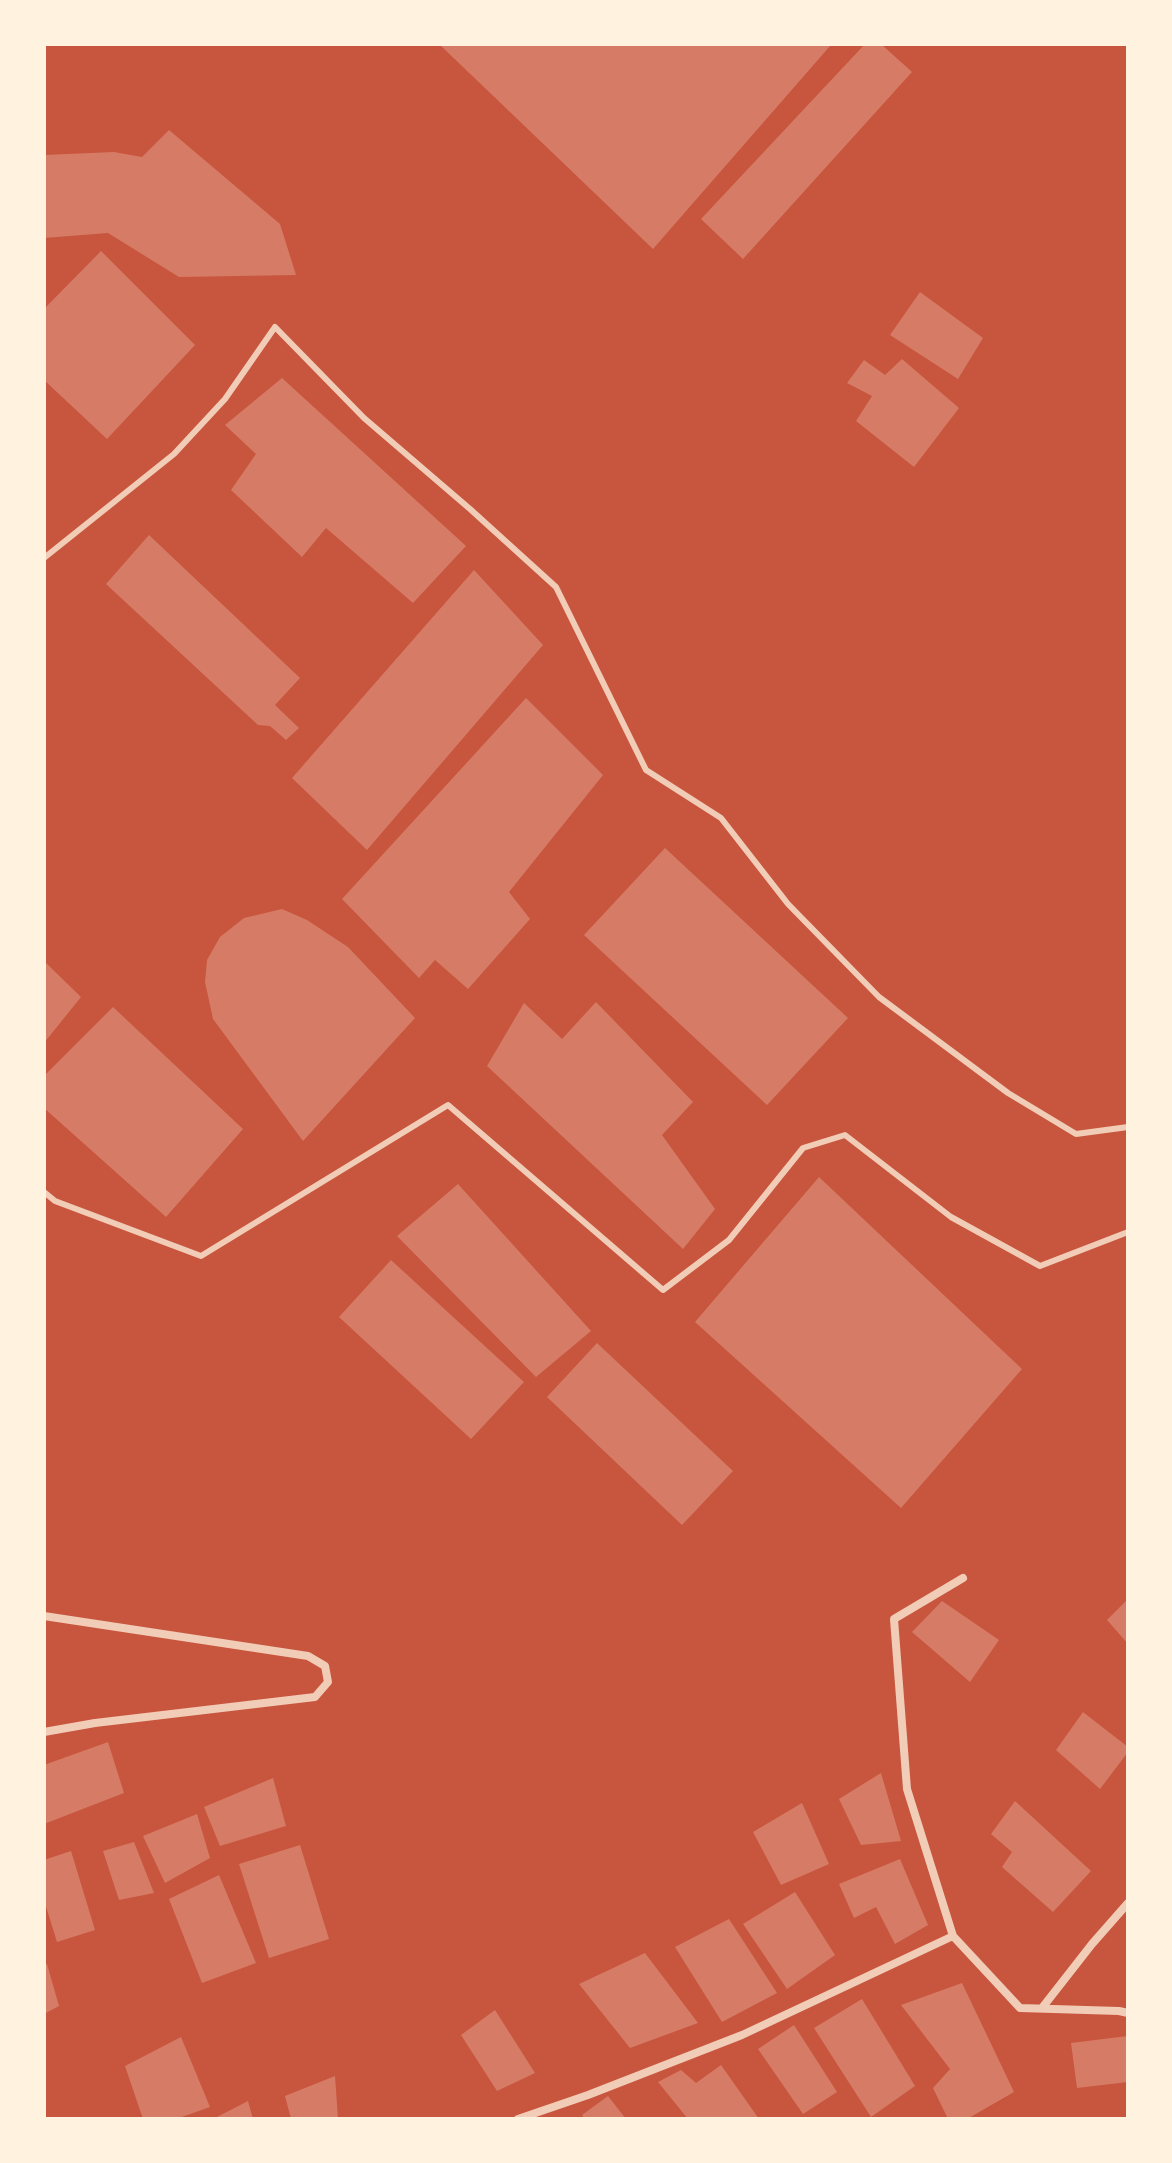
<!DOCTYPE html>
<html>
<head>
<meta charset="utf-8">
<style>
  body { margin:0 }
  #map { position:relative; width:1172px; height:2163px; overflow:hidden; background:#c8553d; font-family:"Work Sans",sans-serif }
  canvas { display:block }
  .frame { position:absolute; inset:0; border:46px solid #fff3e0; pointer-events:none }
</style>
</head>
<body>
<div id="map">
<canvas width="1172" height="2163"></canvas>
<div class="frame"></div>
</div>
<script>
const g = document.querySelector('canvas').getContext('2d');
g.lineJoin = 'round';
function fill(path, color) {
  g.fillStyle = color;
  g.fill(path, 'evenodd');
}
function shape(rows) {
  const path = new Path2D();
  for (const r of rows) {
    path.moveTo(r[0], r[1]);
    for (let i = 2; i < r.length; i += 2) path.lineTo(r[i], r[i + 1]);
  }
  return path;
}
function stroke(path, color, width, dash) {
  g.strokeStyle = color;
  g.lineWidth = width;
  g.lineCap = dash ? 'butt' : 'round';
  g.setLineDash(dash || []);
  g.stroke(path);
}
fill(shape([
  [439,44,828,44,830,46,653,249],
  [865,44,881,44,912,72,743,259,701,219],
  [169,130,280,224,296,275,179,277,108,233,44,238,44,155,114,152,142,157],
  [101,251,195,345,107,439,44,380,44,309],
  [920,292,983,338,958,379,890,335],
  [902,359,959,408,914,467,856,421,872,396,847,383,864,360,885,375],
  [282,378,466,546,413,603,326,528,302,557,231,490,256,454,225,425],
  [149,535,300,678,275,705,299,728,286,740,270,726,258,725,106,584],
  [474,570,543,645,367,850,292,778],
  [526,698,603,775,509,892,530,919,468,989,435,960,419,978,342,899],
  [665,848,848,1018,767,1105,584,935],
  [282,909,307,920,348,947,415,1018,303,1141,213,1019,205,982,207,960,220,937,244,918],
  [44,961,81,997,44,1043],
  [596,1002,693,1102,662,1135,715,1209,683,1249,487,1066,524,1003,562,1039],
  [113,1007,243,1129,166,1217,44,1108,44,1076],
  [819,1177,1022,1369,901,1508,695,1322],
  [458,1184,591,1331,536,1377,397,1236],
  [391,1260,524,1382,471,1439,339,1317],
  [597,1343,733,1471,682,1525,547,1397],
  [1128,1599,1128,1644,1107,1620],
  [942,1601,999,1640,970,1682,912,1632],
  [1083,1712,1128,1747,1128,1752,1100,1789,1056,1750],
  [108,1742,124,1793,44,1824,44,1765],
  [881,1773,901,1841,861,1845,839,1799],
  [273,1778,286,1826,220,1846,204,1807],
  [1015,1801,1091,1871,1053,1912,1002,1867,1012,1852,991,1834],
  [802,1803,829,1864,781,1885,753,1832],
  [197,1814,210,1858,165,1883,143,1836],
  [134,1842,154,1893,119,1900,103,1851],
  [300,1845,329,1939,269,1958,239,1864],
  [71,1851,95,1930,57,1942,44,1900,44,1860],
  [900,1859,928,1925,895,1944,876,1907,854,1918,839,1884],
  [219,1875,256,1963,202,1983,169,1899],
  [795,1892,835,1955,787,1989,743,1924],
  [729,1919,777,1993,722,2022,675,1947],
  [645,1953,698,2023,630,2048,579,1984],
  [47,1964,59,2006,44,2014,44,1965],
  [962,1983,1014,2092,967,2119,948,2119,933,2088,950,2069,901,2005],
  [862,1999,915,2086,871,2117,814,2028],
  [495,2010,535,2073,497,2091,461,2035],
  [794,2025,837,2092,803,2114,758,2049],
  [1128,2036,1128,2082,1077,2088,1071,2043],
  [181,2037,210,2107,176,2119,143,2119,125,2066],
  [721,2065,759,2119,688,2119,658,2082,681,2070,696,2083],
  [335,2076,338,2119,291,2119,285,2096],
  [608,2096,626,2119,585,2119,582,2115],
  [248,2101,253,2119,213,2119]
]), '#d67c66');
stroke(shape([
  [44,558,174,454,225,399,275,327,364,418,470,509,556,587,646,770,721,818,788,904,879,997,1008,1093,1076,1134,1128,1127],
  [44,1192,55,1201,201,1256,448,1105,663,1290,729,1240,803,1148,845,1135,951,1217,1040,1266,1128,1232]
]), '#f1ccb7', 6);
stroke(shape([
  [963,1578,894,1619,907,1789,953,1936,1020,2008,1119,2011,1128,2013],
  [44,1616,308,1656,325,1666,328,1682,315,1697,95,1723,44,1732],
  [1042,2008,1092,1944,1128,1903],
  [518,2119,588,2095,742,2035,953,1936]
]), '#f1ccb7', 8);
</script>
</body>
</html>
